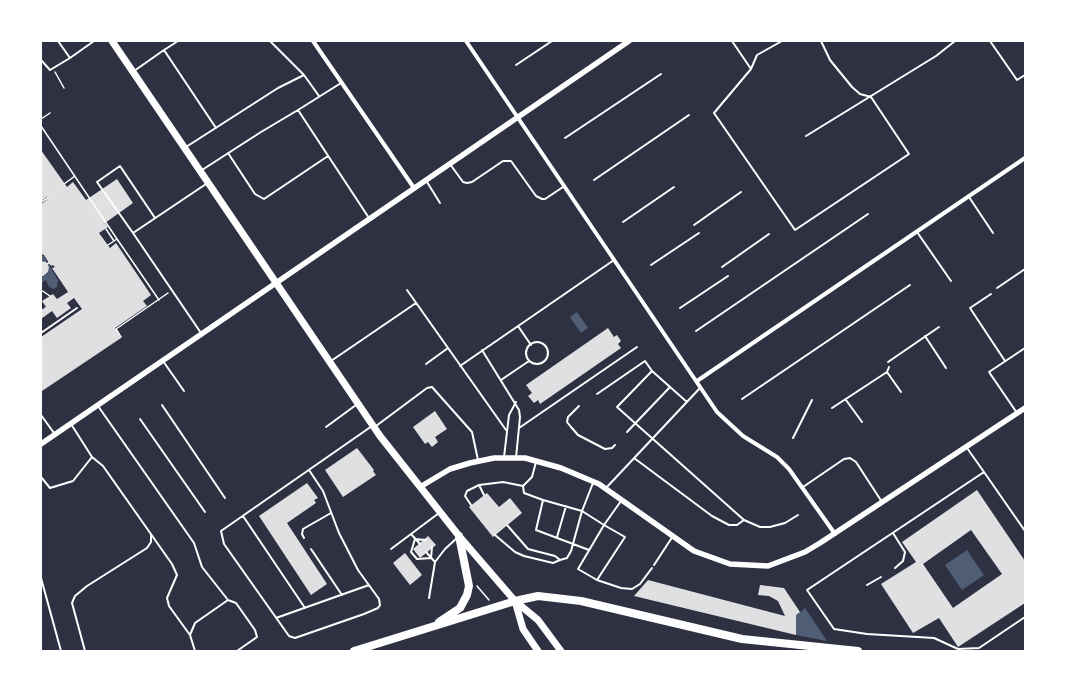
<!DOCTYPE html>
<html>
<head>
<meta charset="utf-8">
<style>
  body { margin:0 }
  #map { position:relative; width:1066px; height:692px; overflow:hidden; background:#2d3142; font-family:Inter,sans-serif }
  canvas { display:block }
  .frame { position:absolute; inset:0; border:42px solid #fff; pointer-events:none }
</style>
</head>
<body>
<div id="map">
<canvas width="1066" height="692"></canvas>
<div class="frame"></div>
</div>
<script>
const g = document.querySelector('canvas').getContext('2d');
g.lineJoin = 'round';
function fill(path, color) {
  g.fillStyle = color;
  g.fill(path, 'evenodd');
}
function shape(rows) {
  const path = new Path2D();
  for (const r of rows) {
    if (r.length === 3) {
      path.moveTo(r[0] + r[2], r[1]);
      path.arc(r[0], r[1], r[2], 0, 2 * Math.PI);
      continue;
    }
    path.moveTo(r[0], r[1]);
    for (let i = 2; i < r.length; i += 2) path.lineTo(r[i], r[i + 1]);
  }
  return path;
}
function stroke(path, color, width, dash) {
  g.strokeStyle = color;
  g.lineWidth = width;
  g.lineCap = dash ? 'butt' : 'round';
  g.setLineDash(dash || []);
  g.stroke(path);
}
fill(shape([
  [41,255,44,256,58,280,57,287,54,289,49,287,46,280,41,283,41,276,48,273,49,267,46,262,41,261],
  [577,312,588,328,581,333,570,317],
  [967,550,984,575,962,590,945,565],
  [805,608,827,641,796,635,796,615]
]), '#4f5d75');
fill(shape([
  [41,150,67,187,73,182,86,200,117,179,133,203,105,223,108,227,99,233,110,248,116,243,151,295,143,301,147,306,115,328,121,338,42,391,41,337,82,309,74,298,67,303,71,308,57,318,52,311,41,319,41,310,46,307,42,301,53,294,57,299,68,292,52,268,55,267,53,265,51,266,44,255,41,254,41,204,48,199,47,197,41,201],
  [41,261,46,262,49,267,48,272,43,276,41,276],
  [608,328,614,337,617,335,621,341,618,344,621,348,540,404,538,400,534,403,528,396,532,393,526,385],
  [435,411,447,429,435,437,438,442,432,447,428,442,425,444,413,427],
  [357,448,374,470,373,471,376,475,343,497,325,470],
  [307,483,318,498,314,500,316,503,287,523,327,584,311,595,259,516],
  [977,490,1025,561,1025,603,958,647,939,618,913,633,881,584,916,562,902,542],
  [971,530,1002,574,953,608,923,564],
  [487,493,499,507,510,498,522,513,493,537,469,507],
  [428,536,436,545,420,558,413,549],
  [405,553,422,575,410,585,393,563],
  [648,580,785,616,778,601,769,596,758,595,760,585,784,588,800,612,796,615,796,635,634,596]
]), '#e0e0e3');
stroke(shape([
  [55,72,64,88],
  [41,119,50,113],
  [41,126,117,239],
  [64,184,75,176],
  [41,202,48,198],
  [106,229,114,241],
  [108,245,117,239,159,300],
  [47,264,49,263],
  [41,290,50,296],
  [121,337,116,329,168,293],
  [477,586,489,600]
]), '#fff', 1.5);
stroke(shape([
  [58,41,70,58,94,41],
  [270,41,303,74],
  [732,41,751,69],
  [782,41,757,55,751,69,714,113,795,230,909,154,871,97,860,94,852,87,830,60,821,41],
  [990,41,1017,80,1025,75],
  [164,50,178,41],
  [41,60,50,70,70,58],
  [516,65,552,41],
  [134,71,164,50,216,128],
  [341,83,298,110,369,218],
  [806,136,936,56,955,41],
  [565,138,661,74],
  [186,147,278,88,304,75,319,96],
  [228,153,255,194,264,199,328,156],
  [450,164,463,182,467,183,472,182,503,161,511,161,536,196,542,199,545,199,563,187],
  [202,170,261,132,298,110],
  [594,180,689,115],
  [427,182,440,203],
  [969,197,993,233],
  [623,222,674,187],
  [694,225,741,192],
  [917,232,951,281],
  [133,233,97,182,120,166,155,218],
  [651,265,699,233],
  [722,267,769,234],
  [997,288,1025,269],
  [407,290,506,430],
  [991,294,970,308,1005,361],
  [680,308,728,276],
  [518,326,531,345],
  [696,331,868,214],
  [41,333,77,308],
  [201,333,133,233,206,184],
  [925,336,946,368],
  [537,353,11],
  [482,350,519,410,520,417,516,458],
  [163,361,184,391],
  [331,361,416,303],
  [888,362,939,327],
  [426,364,448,348],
  [460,366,614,260],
  [652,371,617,407,744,520,760,527,770,527,785,523,798,515],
  [887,372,901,392],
  [501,380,529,361],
  [597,394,645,361,652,371,687,402],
  [742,399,910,285],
  [846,400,862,422],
  [162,405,225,498],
  [98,406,194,543,202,567,228,600,236,603,255,630,257,637,237,651],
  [579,406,568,417,567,422,571,427,578,435,605,449,612,448,615,445],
  [832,408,887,372,889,367],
  [1017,413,989,372,1025,348],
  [41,415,54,433],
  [140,419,205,512],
  [376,426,427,388,432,387,472,432,478,460],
  [326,427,356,405],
  [519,428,637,347],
  [627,432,670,387],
  [793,438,812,400],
  [967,448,984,472],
  [92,457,103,466,172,564,177,575,167,598,169,606,190,635],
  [504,457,509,415,516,402],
  [634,458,712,516,729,525,737,525,744,520],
  [536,462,532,477,523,486,524,493,543,500],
  [309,470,323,491,339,533,358,570,379,599,380,605,378,608,364,614,295,638,289,636,224,544,221,531,372,426],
  [41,477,50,488,73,481,92,457,71,424],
  [803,487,844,459,850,458,856,462,882,502],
  [606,488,700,388],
  [484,495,479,485,503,482,523,486],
  [471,505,465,496,467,491,479,485],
  [243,516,305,608],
  [507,525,528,549,555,556,560,560,567,558,571,551,582,511,593,483],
  [1025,531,984,472,807,590,834,629,867,634,934,638,958,649,979,648,1025,617],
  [893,533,905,552,903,561,895,568],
  [495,535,515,552,524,556,553,563,560,560],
  [557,537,566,506],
  [304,538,302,534,303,529,331,513],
  [426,540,415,539,411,552,417,559,431,558,432,547],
  [420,544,411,534,439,513],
  [311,549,342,595],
  [391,549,411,534],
  [589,550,536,530,543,500,582,511,604,525,625,537,597,580,578,569,604,525,621,501],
  [426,552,435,562,445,549,457,538],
  [654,565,673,536],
  [41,578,61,651],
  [597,580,621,588,632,589,640,584,652,568],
  [867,585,881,577],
  [429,598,435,562],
  [276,618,369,585],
  [85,651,72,603,75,596,87,586,147,548,151,542,151,534],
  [195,651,190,635,195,623,228,600]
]), '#fff', 2);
stroke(shape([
  [313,41,414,188],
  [466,41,717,412,743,436,777,457,789,469,835,534],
  [697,381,1025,158]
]), '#fff', 4);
stroke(shape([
  [41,444,629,41],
  [420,487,450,469,470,463,494,458,525,458,561,468,599,484,694,551,730,564,768,566,805,552,820,543,1025,408]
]), '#fff', 5.5);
stroke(shape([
  [112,41,380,436,459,536,515,601,538,620,561,651],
  [515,601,523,629,538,651]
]), '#fff', 7);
stroke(shape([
  [439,622,460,608,467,595,469,586,459,536],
  [354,651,515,601,538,596,581,601,742,639,858,651]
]), '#fff', 8);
</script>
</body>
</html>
